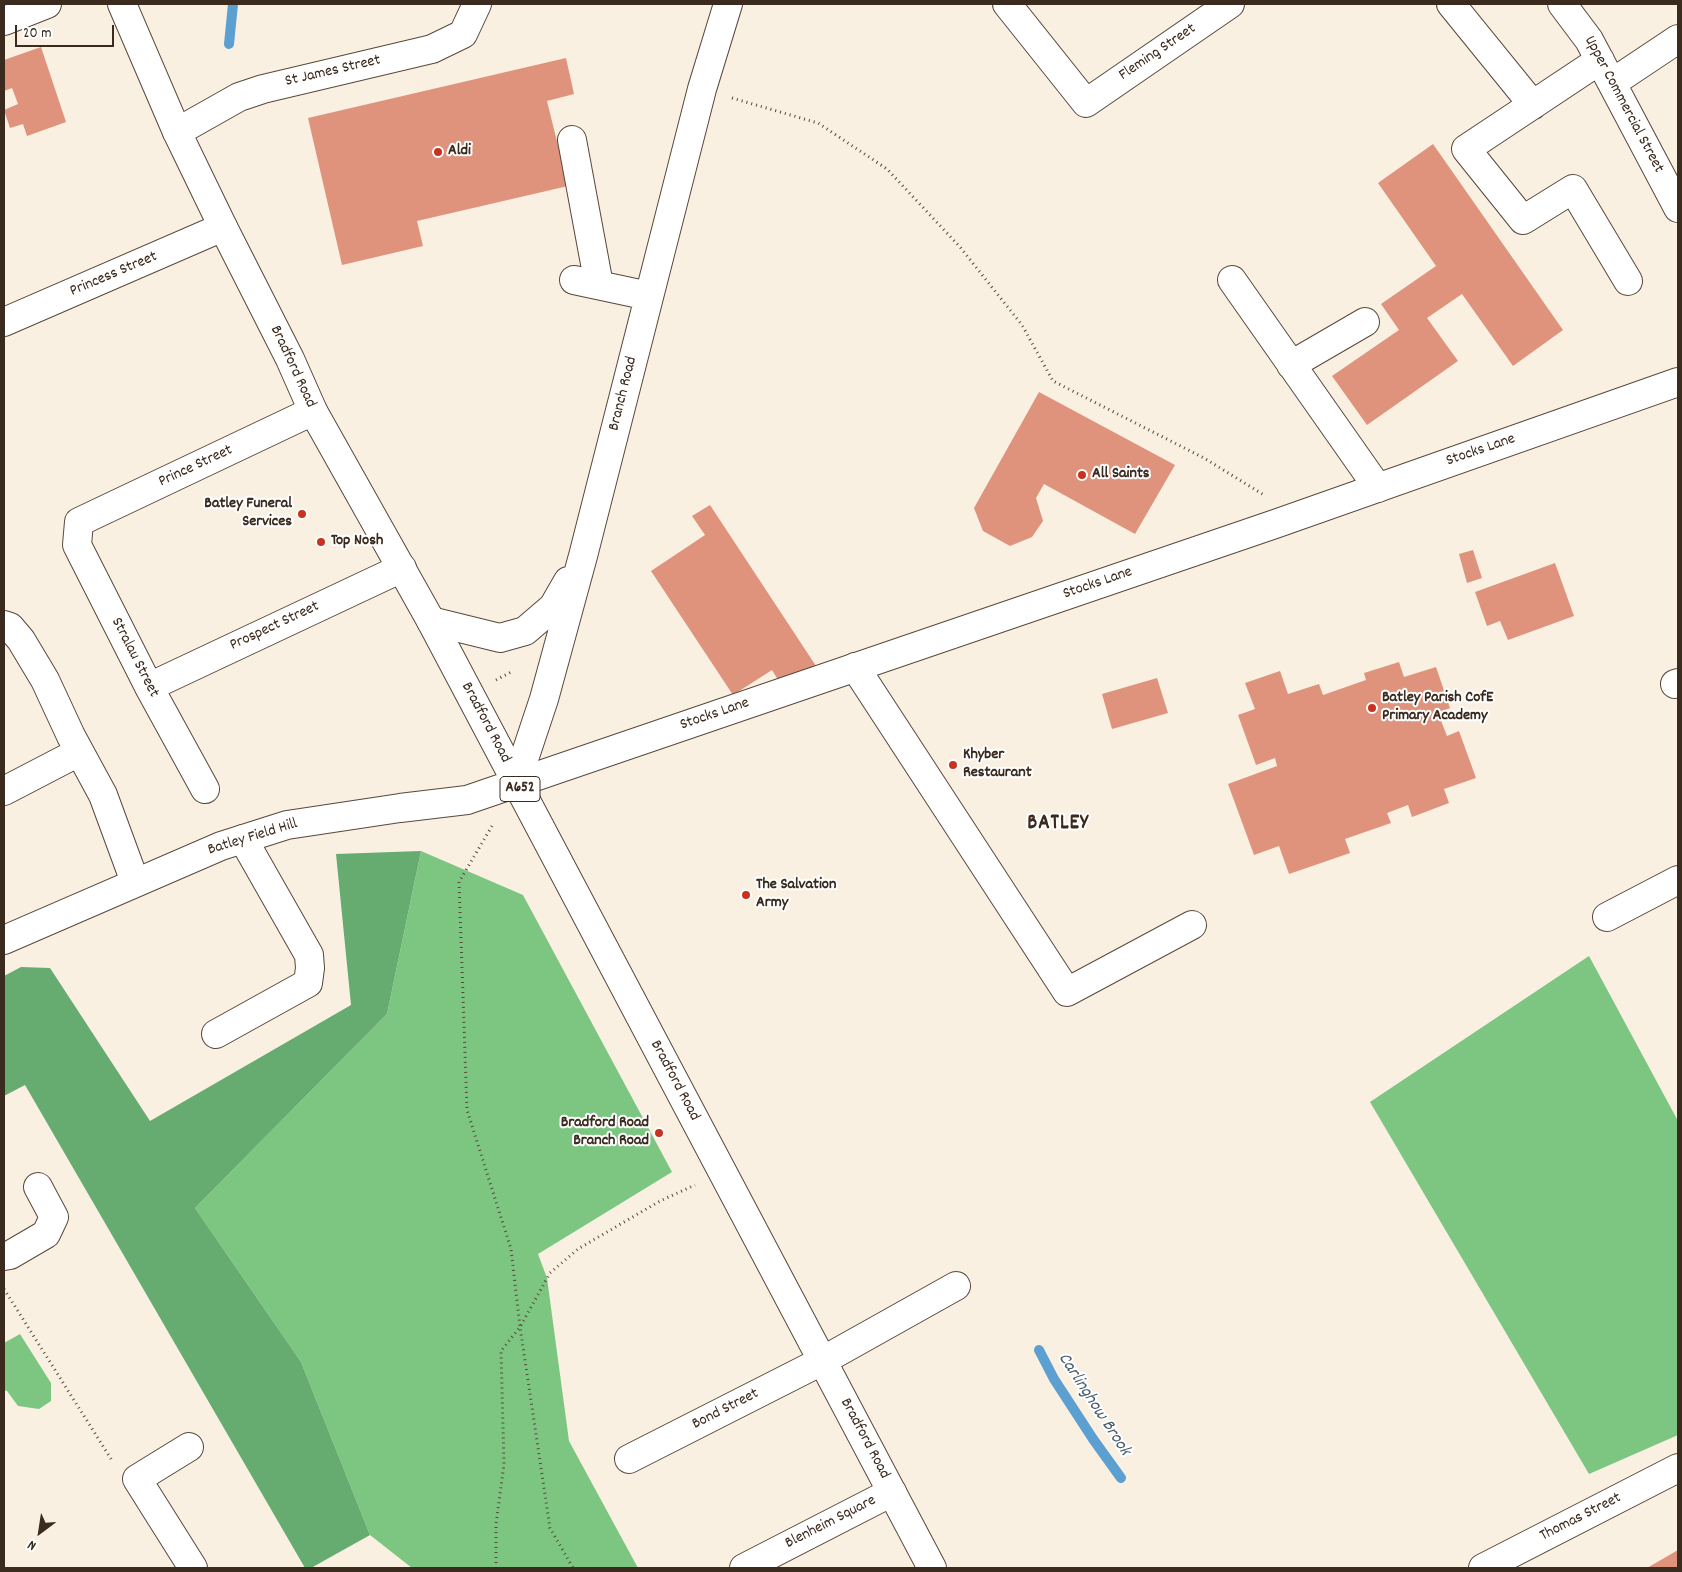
<!DOCTYPE html>
<html>
<head>
<meta charset="utf-8">
<style>
  body { margin:0 }
  #map { position:relative; width:1682px; height:1572px; overflow:hidden; background:#f9f0e2; font-family:Dekko,sans-serif }
  canvas { display:block }
  .frame { position:absolute; inset:0; border:5px solid #3b2a1e; pointer-events:none }
  .north { position:absolute; left:15px; top:1507px; width:50px; height:50px; -webkit-text-stroke:4px #fff; paint-order:stroke; rotate:211deg; font-size:14px; font-weight:700; line-height:20px; text-align:center; color:#3b2a1e }
  .north::after { content:''; display:block; margin:auto; width:18px; height:22px; background:#3b2a1e; clip-path:polygon(50% 0,100% 100%,50% 72%,0 100%) }
  .scale { position:absolute; left:15px; top:25px; width:99px; height:22px; box-sizing:border-box; border:2px solid #3b2a1e; border-top:0; padding-left:6px; font-size:15px; line-height:18px; white-space:nowrap; color:#3b2a1e; -webkit-text-stroke:4px #fff; paint-order:stroke }
</style>
</head>
<body>
<div id="map">
<canvas width="1682" height="1572"></canvas>
<div class="frame"></div>
<div class="north">N</div>
<div class="scale">20 m</div>
</div>
<script>
const g = document.querySelector('canvas').getContext('2d');
g.lineJoin = 'round';
function fill(path, color) {
  g.fillStyle = color;
  g.fill(path, 'evenodd');
}
function shape(rows) {
  const path = new Path2D();
  for (const r of rows) {
    path.moveTo(r[0], r[1]);
    for (let i = 2; i < r.length; i += 2) path.lineTo(r[i], r[i + 1]);
  }
  return path;
}
function stroke(path, color, width, dash) {
  g.strokeStyle = color;
  g.lineWidth = width;
  g.lineCap = dash ? 'butt' : 'round';
  g.setLineDash(dash || []);
  g.stroke(path);
}
function drawText(font, color, halo, rows, align = 'center') {
  g.font = font + ' Dekko,sans-serif';
  g.lineWidth = 4;
  g.setLineDash([]);
  g.textBaseline = 'middle';
  g.strokeStyle = halo;
  g.fillStyle = color;
  for (const [text, x, y, turn = 0] of rows) {
    g.save();
    g.translate(x, y);
    g.rotate((+turn || 0) * Math.PI / 180);
    g.textAlign = isNaN(turn) ? turn : align;
    if (halo) g.strokeText(text, 0, 0);
    g.fillText(text, 0, 0);
    g.restore();
  }
}
fill(shape([
  [421,851,523,895,672,1172,538,1254,547,1278,569,1441,638,1568,412,1568,370,1535,301,1362,195,1208,387,1014],
  [1589,956,1678,1121,1678,1435,1589,1474,1370,1102],
  [20,1334,51,1383,51,1401,39,1409,18,1406,7,1391,4,1390,4,1343]
]), '#7dc682');
fill(shape([
  [421,851,387,1014,195,1208,301,1362,370,1535,311,1568,305,1568,25,1085,4,1096,4,976,21,967,50,968,150,1121,351,1005,336,854]
]), '#66ab70');
stroke(shape([
  [229,44,233,4],
  [1039,1350,1054,1379,1093,1439,1121,1478]
]), '#5ca0d1', 10);
fill(shape([
  [41,47,66,122,27,136,23,124,10,128,4,110,18,104,12,88,4,91,4,60],
  [566,58,574,94,547,101,568,186,417,221,423,246,342,265,308,118],
  [1433,144,1563,330,1513,366,1462,294,1427,318,1458,361,1367,425,1332,376,1399,330,1381,304,1436,266,1378,183],
  [1039,392,1175,465,1135,534,1044,484,1036,498,1043,521,1032,537,1010,546,983,531,974,508],
  [710,505,816,666,783,688,772,670,733,695,651,571,705,535,692,516],
  [1473,550,1482,578,1467,583,1459,554],
  [1555,563,1574,616,1508,640,1500,621,1487,626,1475,592],
  [1399,662,1404,677,1436,667,1450,708,1438,713,1447,736,1459,731,1476,778,1444,789,1449,803,1412,817,1408,805,1387,813,1391,823,1345,839,1350,853,1289,874,1279,846,1254,855,1228,784,1277,766,1275,758,1256,765,1238,715,1255,709,1245,683,1280,671,1288,694,1319,684,1323,695,1366,680,1364,673],
  [1157,678,1168,713,1112,729,1102,694],
  [1678,1550,1678,1568,1647,1568]
]), '#df937c');
const minor = shape([
  [1007,4,1086,103,1230,4],
  [1451,4,1533,105],
  [1562,4,1589,40,1678,208],
  [4,21,47,4],
  [1600,60,1466,149,1523,220,1573,189,1628,281],
  [1612,83,1678,39],
  [177,132,239,97,263,89,432,49,463,34,477,4],
  [572,140,599,285],
  [574,280,649,296],
  [1232,280,1378,488],
  [4,322,223,227],
  [1291,365,1365,322],
  [431,621,500,638,525,631,553,607,568,581],
  [4,625,10,627,21,640,45,680,71,736,103,795,135,882],
  [855,667,1067,992,1192,925],
  [1675,684,1678,683],
  [149,687,402,568],
  [516,783,544,699,583,556,702,89,728,4],
  [205,789,149,687,77,545,79,522,313,411],
  [4,791,79,752],
  [1607,917,1678,880],
  [216,1034,308,983,310,968,309,955,243,839],
  [4,1256,10,1255,46,1234,54,1217,38,1187],
  [189,1447,137,1479,193,1568],
  [629,1459,822,1361,956,1286],
  [744,1568,892,1492],
  [1483,1568,1678,1468]
]);
const major = shape([
  [122,4,177,132,223,227,290,359,313,411,431,621,932,1568],
  [4,940,221,846,287,825,400,808,467,800,1275,524,1678,382]
]);
stroke(minor, '#58483b', 30);
stroke(major, '#58483b', 30);
stroke(shape([
  [732,98,818,123,887,169,960,247,1022,325,1053,381,1204,458,1264,495],
  [496,680,513,671],
  [492,826,459,882,467,1110,511,1249,520,1327,550,1528,573,1568],
  [4,1289,113,1462],
  [496,1568,496,1524,504,1464,501,1351,520,1327,550,1273,578,1249,660,1201,695,1185]
]), '#58483b', 3, [1, 4]);
stroke(minor, '#fff', 28);
stroke(major, '#fff', 28);
for (const [x, y, r, color] of [
  [438,152,5,"#c8321e"],
  [1082,475,5,"#c8321e"],
  [302,514,5,"#c8321e"],
  [321,542,5,"#c8321e"],
  [1372,708,5,"#c8321e"],
  [953,765,5,"#c8321e"],
  [746,895,5,"#c8321e"],
  [659,1133,5,"#c8321e"]
]) {
  const dot = new Path2D();
  dot.arc(x, y, r, 0, 2 * Math.PI);
  g.fillStyle = color;
  g.fill(dot);
  stroke(dot, '#fff', 2);
}
for (const [x, y, w] of [
  [520,789,40]
]) {
  const box = new Path2D();
  box.roundRect(x - w / 2, y - 12.5, w, 25, 4);
  g.fillStyle = '#fff';
  g.fill(box);
  stroke(box, '#3b2a1e', 1);
}
drawText('bold 15px', '#3b2a1e', null, [
  ["A652",520,789]
]);
drawText('16px', '#3b2a1e', '#fff', [
  ["Fleming Street",1158,53,-34],
  ["St James Street",333,72,-13],
  ["Upper Commercial Street",1623,105,62],
  ["Princess Street",114,275,-23],
  ["Bradford Road",292,367,65],
  ["Branch Road",624,394,-76],
  ["Stocks Lane",1481,451,-19],
  ["Prince Street",196,467,-25],
  ["Stocks Lane",1098,584,-19],
  ["Prospect Street",275,627,-25],
  ["Stralau Street",134,658,63],
  ["Stocks Lane",715,715,-19],
  ["Bradford Road",485,723,62],
  ["Batley Field Hill",253,838,-17],
  ["Bradford Road",674,1081,62],
  ["Bond Street",726,1410,-27],
  ["Bradford Road",864,1439,62],
  ["Thomas Street",1581,1518,-27],
  ["Blenheim Square",831,1523,-27]
]);
drawText('bold 16px', '#3b2a1e', '#fff', [
  ["Aldi",448,152],
  ["All Saints",1092,475],
  ["Batley Funeral",292,505,"right"],
  ["Services",292,523,"right"],
  ["Top Nosh",331,542],
  ["Batley Parish CofE",1382,699],
  ["Primary Academy",1382,717],
  ["Khyber",963,756],
  ["Restaurant",963,774],
  ["The Salvation",756,886],
  ["Army",756,904],
  ["Bradford Road",649,1124,"right"],
  ["Branch Road",649,1142,"right"]
], 'left');
drawText('italic 18px', '#4a5f6f', '#fff', [
  ["Carlinghow Brook",1093,1405,57]
]);
g.letterSpacing = '1px';
drawText('bold 21px', '#3b2a1e', '#fff', [
  ["BATLEY",1058,825]
]);
g.letterSpacing = '0px';
</script>
</body>
</html>
